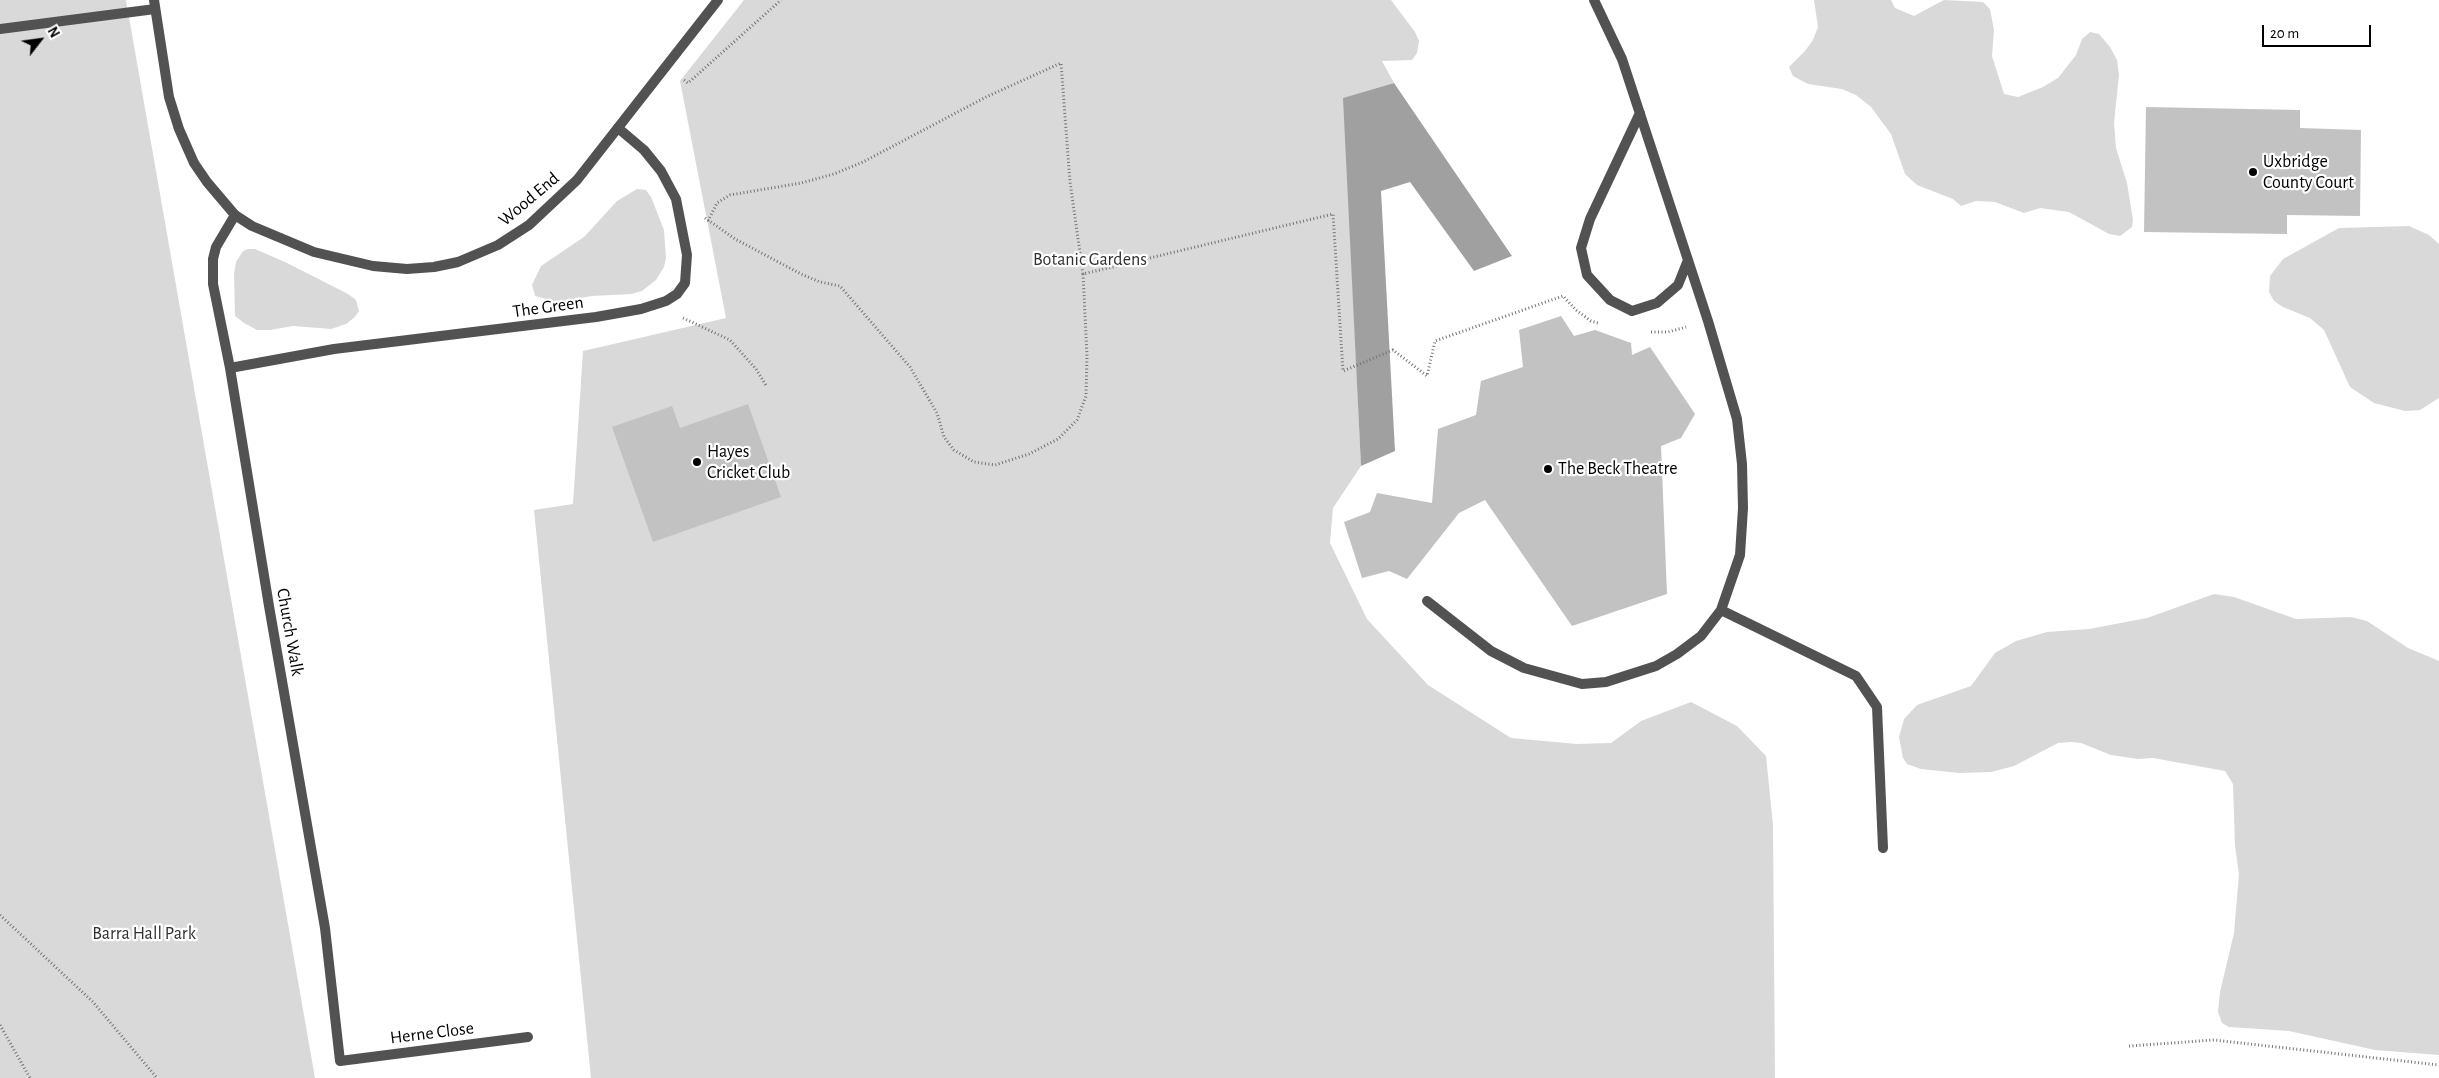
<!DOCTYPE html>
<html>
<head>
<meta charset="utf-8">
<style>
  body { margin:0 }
  #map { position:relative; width:2439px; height:1078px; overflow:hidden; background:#fff; font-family:"Alegreya Sans",sans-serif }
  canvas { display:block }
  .north { position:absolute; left:15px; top:15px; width:50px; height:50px; -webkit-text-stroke:4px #fff; paint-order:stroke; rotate:60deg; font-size:14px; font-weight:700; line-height:20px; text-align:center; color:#000 }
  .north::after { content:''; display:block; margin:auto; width:18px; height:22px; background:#000; clip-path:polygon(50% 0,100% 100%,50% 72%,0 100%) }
  .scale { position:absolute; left:2262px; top:25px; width:109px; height:22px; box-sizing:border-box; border:2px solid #000; border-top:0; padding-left:6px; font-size:15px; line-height:18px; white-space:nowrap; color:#000; -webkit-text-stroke:4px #fff; paint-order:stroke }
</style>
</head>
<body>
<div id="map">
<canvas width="2439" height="1078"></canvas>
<div class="north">N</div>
<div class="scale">20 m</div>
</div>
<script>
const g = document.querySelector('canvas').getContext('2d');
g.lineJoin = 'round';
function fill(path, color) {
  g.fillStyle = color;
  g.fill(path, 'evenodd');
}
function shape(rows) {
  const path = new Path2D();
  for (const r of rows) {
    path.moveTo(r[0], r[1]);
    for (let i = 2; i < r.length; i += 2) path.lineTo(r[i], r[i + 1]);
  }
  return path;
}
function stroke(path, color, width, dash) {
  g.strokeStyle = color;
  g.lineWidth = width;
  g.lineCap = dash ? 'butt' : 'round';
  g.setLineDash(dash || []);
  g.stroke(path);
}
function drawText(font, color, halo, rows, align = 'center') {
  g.font = font + ' "Alegreya Sans",sans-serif';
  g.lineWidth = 4.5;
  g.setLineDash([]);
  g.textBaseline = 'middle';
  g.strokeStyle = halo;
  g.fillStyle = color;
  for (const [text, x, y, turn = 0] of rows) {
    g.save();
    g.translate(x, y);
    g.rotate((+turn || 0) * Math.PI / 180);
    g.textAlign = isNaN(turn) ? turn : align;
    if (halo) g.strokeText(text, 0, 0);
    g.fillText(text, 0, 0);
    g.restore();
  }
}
fill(shape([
  [0,0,126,0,315,1078,0,1078],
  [744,0,1391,0,1415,32,1419,41,1417,53,1412,60,1382,61,1394,83,1344,98,1361,466,1333,508,1330,543,1367,619,1428,685,1511,738,1577,744,1611,743,1641,721,1691,702,1737,726,1766,756,1773,825,1775,1078,591,1078,534,510,573,504,583,351,726,318,680,81],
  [1814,0,1891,0,1895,8,1914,16,1944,0,1983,2,1990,9,1994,30,1992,56,2004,94,2018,97,2043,87,2058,78,2076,55,2082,39,2090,32,2099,34,2110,47,2117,60,2119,75,2114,123,2116,148,2127,183,2133,220,2132,227,2120,236,2109,234,2069,212,2040,208,2024,213,1995,202,1976,201,1961,206,1953,199,1917,185,1905,174,1891,134,1871,107,1856,95,1842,89,1808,84,1793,76,1789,67,1805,51,1813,40,1818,27],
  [637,189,646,190,651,197,664,230,666,258,664,267,656,280,642,291,631,294,592,296,557,302,535,296,532,285,541,266,584,237,617,201],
  [2409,226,2429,235,2439,244,2439,398,2420,410,2405,411,2374,403,2350,387,2324,330,2310,318,2283,307,2274,301,2269,292,2270,276,2283,259,2339,228],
  [248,249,255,249,287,263,348,294,356,300,359,311,355,317,346,324,331,329,293,326,270,330,257,330,244,323,235,316,234,274,236,262,243,251],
  [2214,594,2234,597,2296,619,2351,617,2367,621,2408,648,2439,661,2439,1055,2375,1050,2289,1031,2229,1027,2222,1023,2218,1012,2220,992,2234,933,2239,874,2235,846,2233,784,2225,771,2153,758,2138,759,2111,755,2081,743,2071,742,2058,743,2014,766,1991,772,1959,773,1921,769,1907,764,1903,758,1899,737,1904,719,1917,705,1971,686,1995,653,2016,641,2047,632,2089,629,2147,618]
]), '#d9d9d9');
fill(shape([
  [1394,83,1512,256,1474,271,1410,182,1381,191,1395,451,1361,466,1343,98]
]), '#a0a0a0');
fill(shape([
  [2146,107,2300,110,2300,128,2361,130,2360,216,2287,215,2287,234,2144,232],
  [1561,316,1574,336,1595,330,1631,343,1632,355,1650,347,1695,414,1681,438,1661,446,1667,594,1572,626,1485,500,1459,513,1407,579,1389,571,1362,578,1344,522,1370,512,1377,493,1432,503,1438,429,1476,415,1481,381,1523,367,1519,330],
  [748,404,781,497,653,542,612,427,672,406,680,428]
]), '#c2c2c2');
stroke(shape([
  [684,80,688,83,781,0],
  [705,218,735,239,801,274,820,282,840,286,910,367,937,413,944,437,954,450,974,462,995,465,1029,454,1058,439,1077,420,1086,396,1087,356,1083,274,1333,214,1343,371,1393,350,1427,376,1435,341,1563,296,1576,310,1591,321,1598,323],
  [708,221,717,203,730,195,801,183,834,174,863,162,986,97,1061,63,1070,182,1083,274],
  [683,318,730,340,756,369,767,387],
  [1651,332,1668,332,1686,327],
  [0,915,93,1002,157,1078],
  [0,1025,30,1078],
  [2129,1046,2214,1040,2439,1065]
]), '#747474', 3, [1, 2.5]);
stroke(shape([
  [0,29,155,9],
  [1640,113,1590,219,1581,248,1587,275,1610,300,1632,311,1657,303,1678,285,1688,260],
  [1427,601,1491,651,1524,668,1582,684,1606,682,1656,666,1677,654,1701,636,1721,610,1740,555,1743,508,1742,464,1737,419,1708,321,1622,59,1594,0],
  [1721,610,1856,676,1877,707,1883,848]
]), '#525252', 10);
stroke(shape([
  [235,215,216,247,213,259,213,284,230,368,269,606,325,928,340,1061,528,1037],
  [230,368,334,349,596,317,641,309,666,301,677,294,685,283,687,255,676,199,661,171,644,150,618,128]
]), '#525252', 10);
stroke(shape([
  [154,0,169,97,179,129,194,163,207,182,235,215,252,226,314,252,373,266,407,269,434,267,458,262,498,245,529,225,577,180,718,0]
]), '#525252', 10);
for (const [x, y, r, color] of [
  [2253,172,5,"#000"],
  [697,462,5,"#000"],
  [1548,469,5,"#000"]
]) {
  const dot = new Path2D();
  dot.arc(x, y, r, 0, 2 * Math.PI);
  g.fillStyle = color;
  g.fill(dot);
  stroke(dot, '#fff', 2);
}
drawText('18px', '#000', '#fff', [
  ["Uxbridge",2263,162],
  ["County Court",2263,183],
  ["Hayes",707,452],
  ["Cricket Club",707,473],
  ["The Beck Theatre",1558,469]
], 'left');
drawText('18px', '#000', '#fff', [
  ["Wood End",529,199,-40],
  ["The Green",548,307,-8],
  ["Church Walk",290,632,80],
  ["Herne Close",432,1033,-7]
]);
drawText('18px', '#303030', '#fff', [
  ["Botanic Gardens",1090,260],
  ["Barra Hall Park",144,934]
]);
</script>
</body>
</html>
